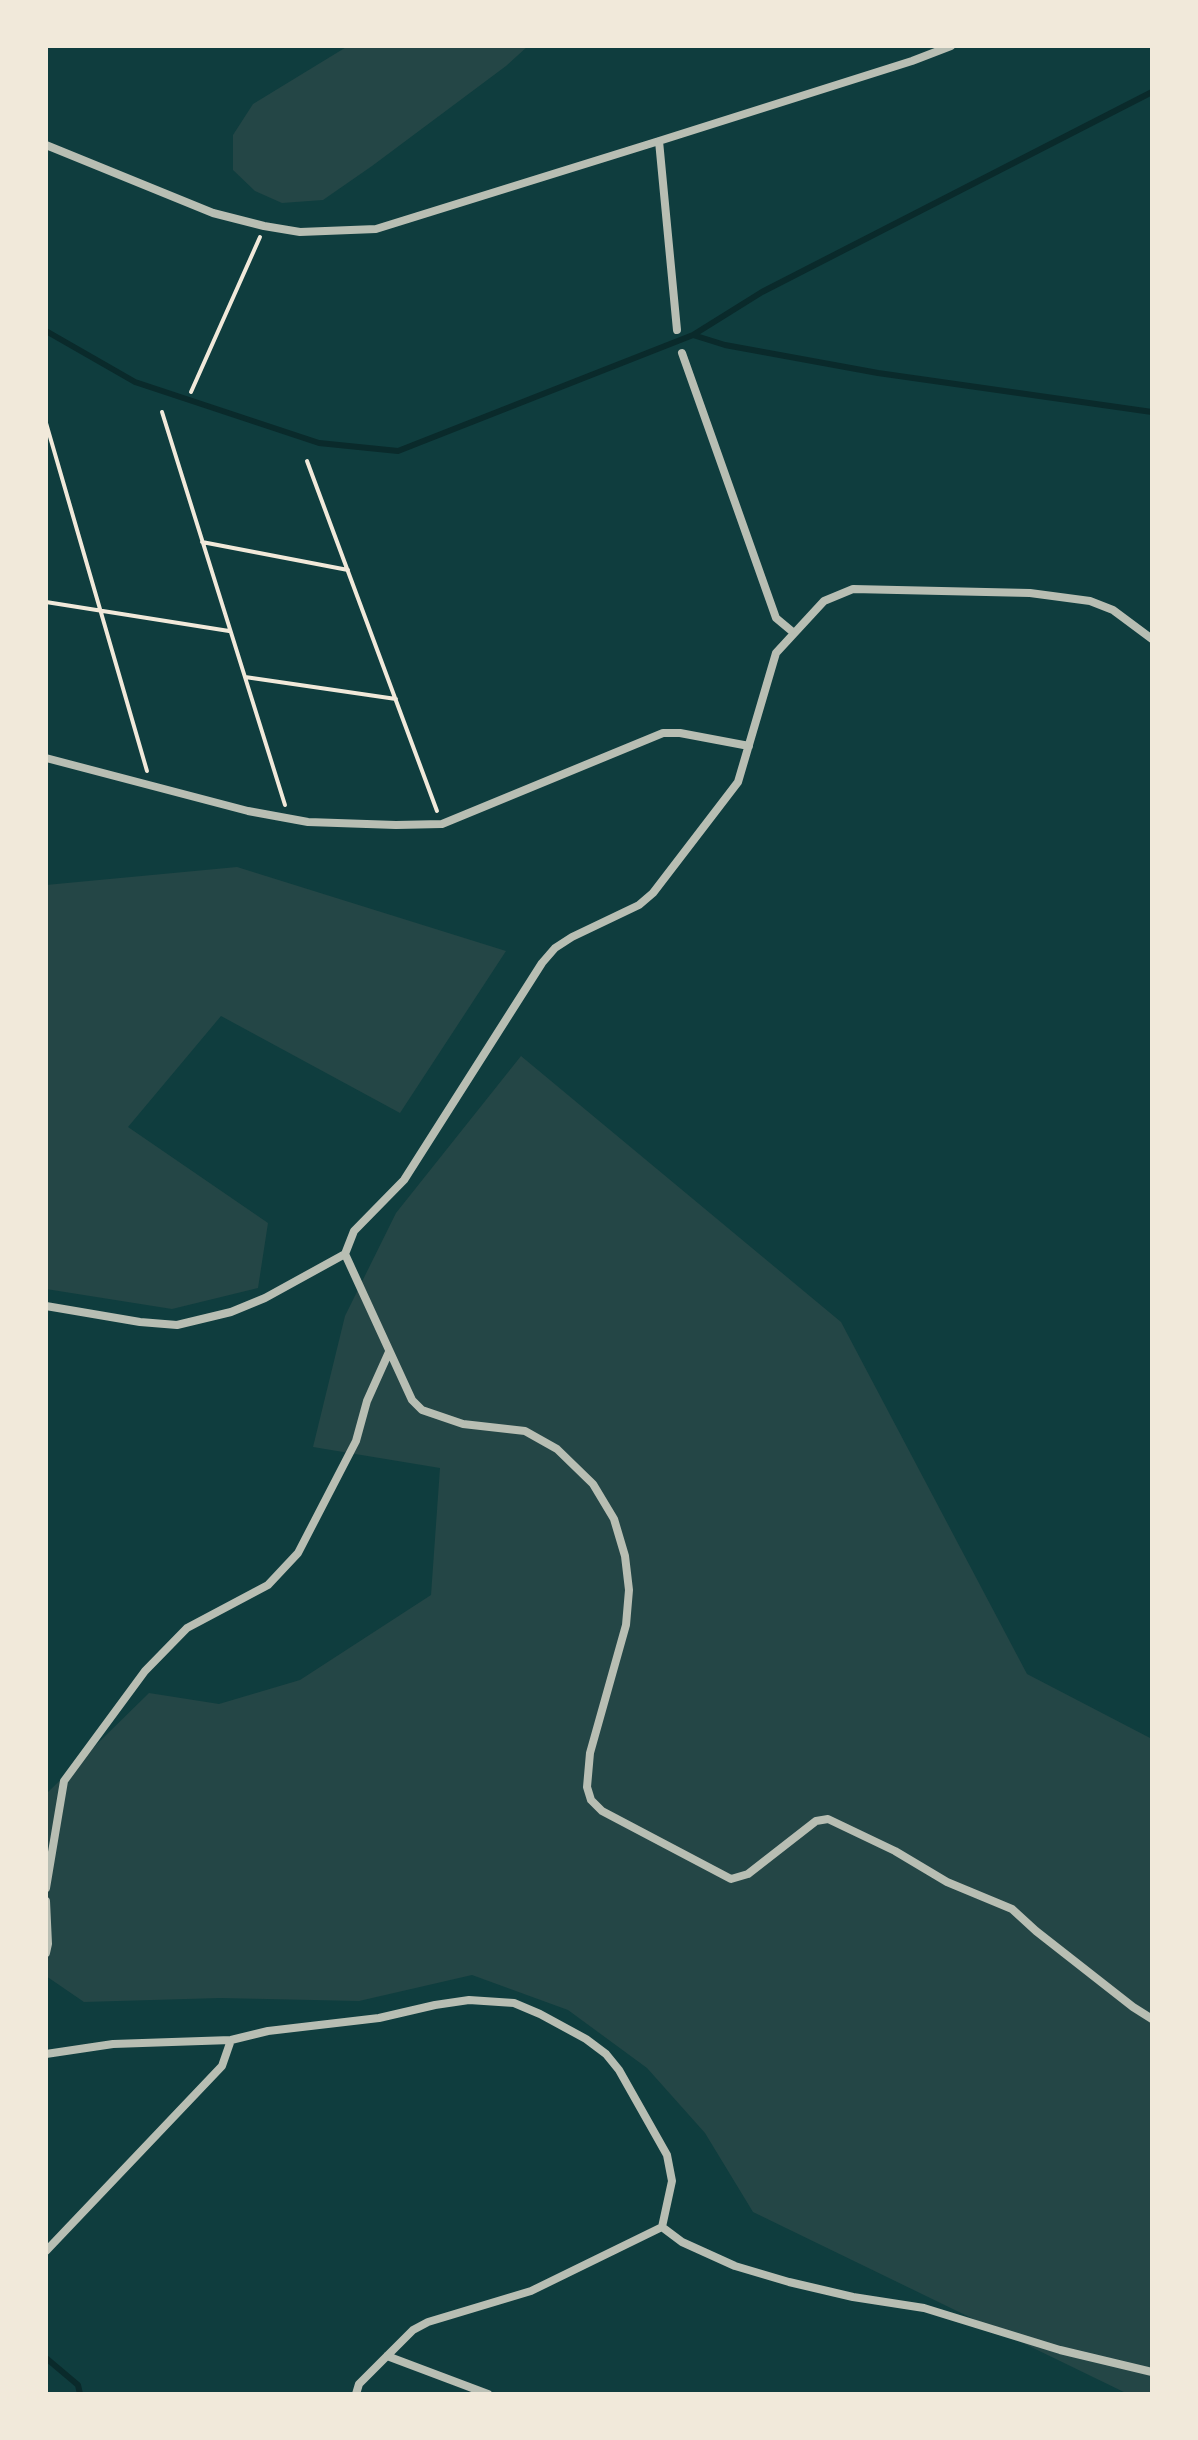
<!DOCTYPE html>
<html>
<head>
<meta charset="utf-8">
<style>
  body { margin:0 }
  #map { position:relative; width:1198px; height:2440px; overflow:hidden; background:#0f3d3e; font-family:"Noto Sans",sans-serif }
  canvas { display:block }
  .frame { position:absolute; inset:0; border:48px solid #f1e9da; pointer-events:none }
</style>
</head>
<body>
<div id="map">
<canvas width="1198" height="2440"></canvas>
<div class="frame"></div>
</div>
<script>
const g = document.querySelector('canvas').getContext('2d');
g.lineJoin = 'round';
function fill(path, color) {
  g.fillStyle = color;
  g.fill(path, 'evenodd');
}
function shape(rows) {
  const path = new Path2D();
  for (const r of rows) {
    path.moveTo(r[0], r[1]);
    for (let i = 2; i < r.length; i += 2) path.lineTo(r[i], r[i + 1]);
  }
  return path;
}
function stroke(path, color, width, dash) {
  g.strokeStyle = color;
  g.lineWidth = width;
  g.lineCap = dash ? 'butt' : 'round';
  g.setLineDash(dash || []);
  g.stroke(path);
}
fill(shape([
  [348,46,528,46,506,66,372,166,323,200,282,203,255,191,233,170,233,135,253,104],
  [237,867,506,951,400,1113,221,1016,128,1127,268,1223,258,1288,172,1309,46,1289,46,885],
  [521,1056,841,1322,1027,1674,1152,1739,1152,2394,1128,2394,753,2212,705,2133,647,2068,568,2010,472,1975,359,2001,220,1998,84,2002,46,1976,46,1794,149,1693,219,1704,300,1680,431,1595,440,1468,313,1447,345,1316,396,1213]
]), '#244646');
stroke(shape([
  [46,331,135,382,319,443,398,451,693,335,762,292,1152,92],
  [693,335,725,345,878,373,1152,412],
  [46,2358,78,2385,80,2394]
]), '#0a2a2b', 6);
stroke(shape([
  [191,392,260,237],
  [162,412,285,805],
  [46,423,147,771],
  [307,461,437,811],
  [202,542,348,570],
  [46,602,229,631],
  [245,677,396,699]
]), '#f1e9da', 4);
stroke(shape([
  [659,141,677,330],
  [46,145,213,213,264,226,300,232,376,229,659,141,912,61,951,46],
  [682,353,776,618,794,633],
  [46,758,248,811,308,822,396,825,442,824,663,733,680,733,749,746],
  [345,1254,412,1400,422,1410,463,1424,525,1431,557,1449,593,1484,614,1519,625,1556,629,1590,626,1625,590,1753,587,1787,591,1800,602,1811,731,1879,748,1874,816,1821,828,1819,895,1851,947,1882,1012,1909,1036,1931,1133,2007,1152,2019],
  [46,1306,140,1322,177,1325,231,1312,265,1298,345,1254,354,1231,404,1180,542,963,555,948,572,937,639,905,653,893,738,782,776,653,824,601,853,589,1030,593,1090,601,1113,610,1152,639],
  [46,1888,64,1781,145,1671,187,1628,268,1585,298,1553,356,1441,367,1401,389,1352],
  [46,1901,48,1944,46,1953],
  [46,2054,113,2044,231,2040,268,2031,379,2018,435,2005,469,2000,514,2003,540,2014,586,2039,606,2054,619,2070,667,2155,672,2181,662,2227],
  [662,2227,682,2242,735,2266,789,2282,853,2297,924,2308,1060,2350,1152,2372],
  [46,2251,222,2066,231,2040],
  [387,2356,488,2394],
  [356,2394,359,2384,413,2330,428,2322,531,2291,662,2227]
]), '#b8beb3', 8);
</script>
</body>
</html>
